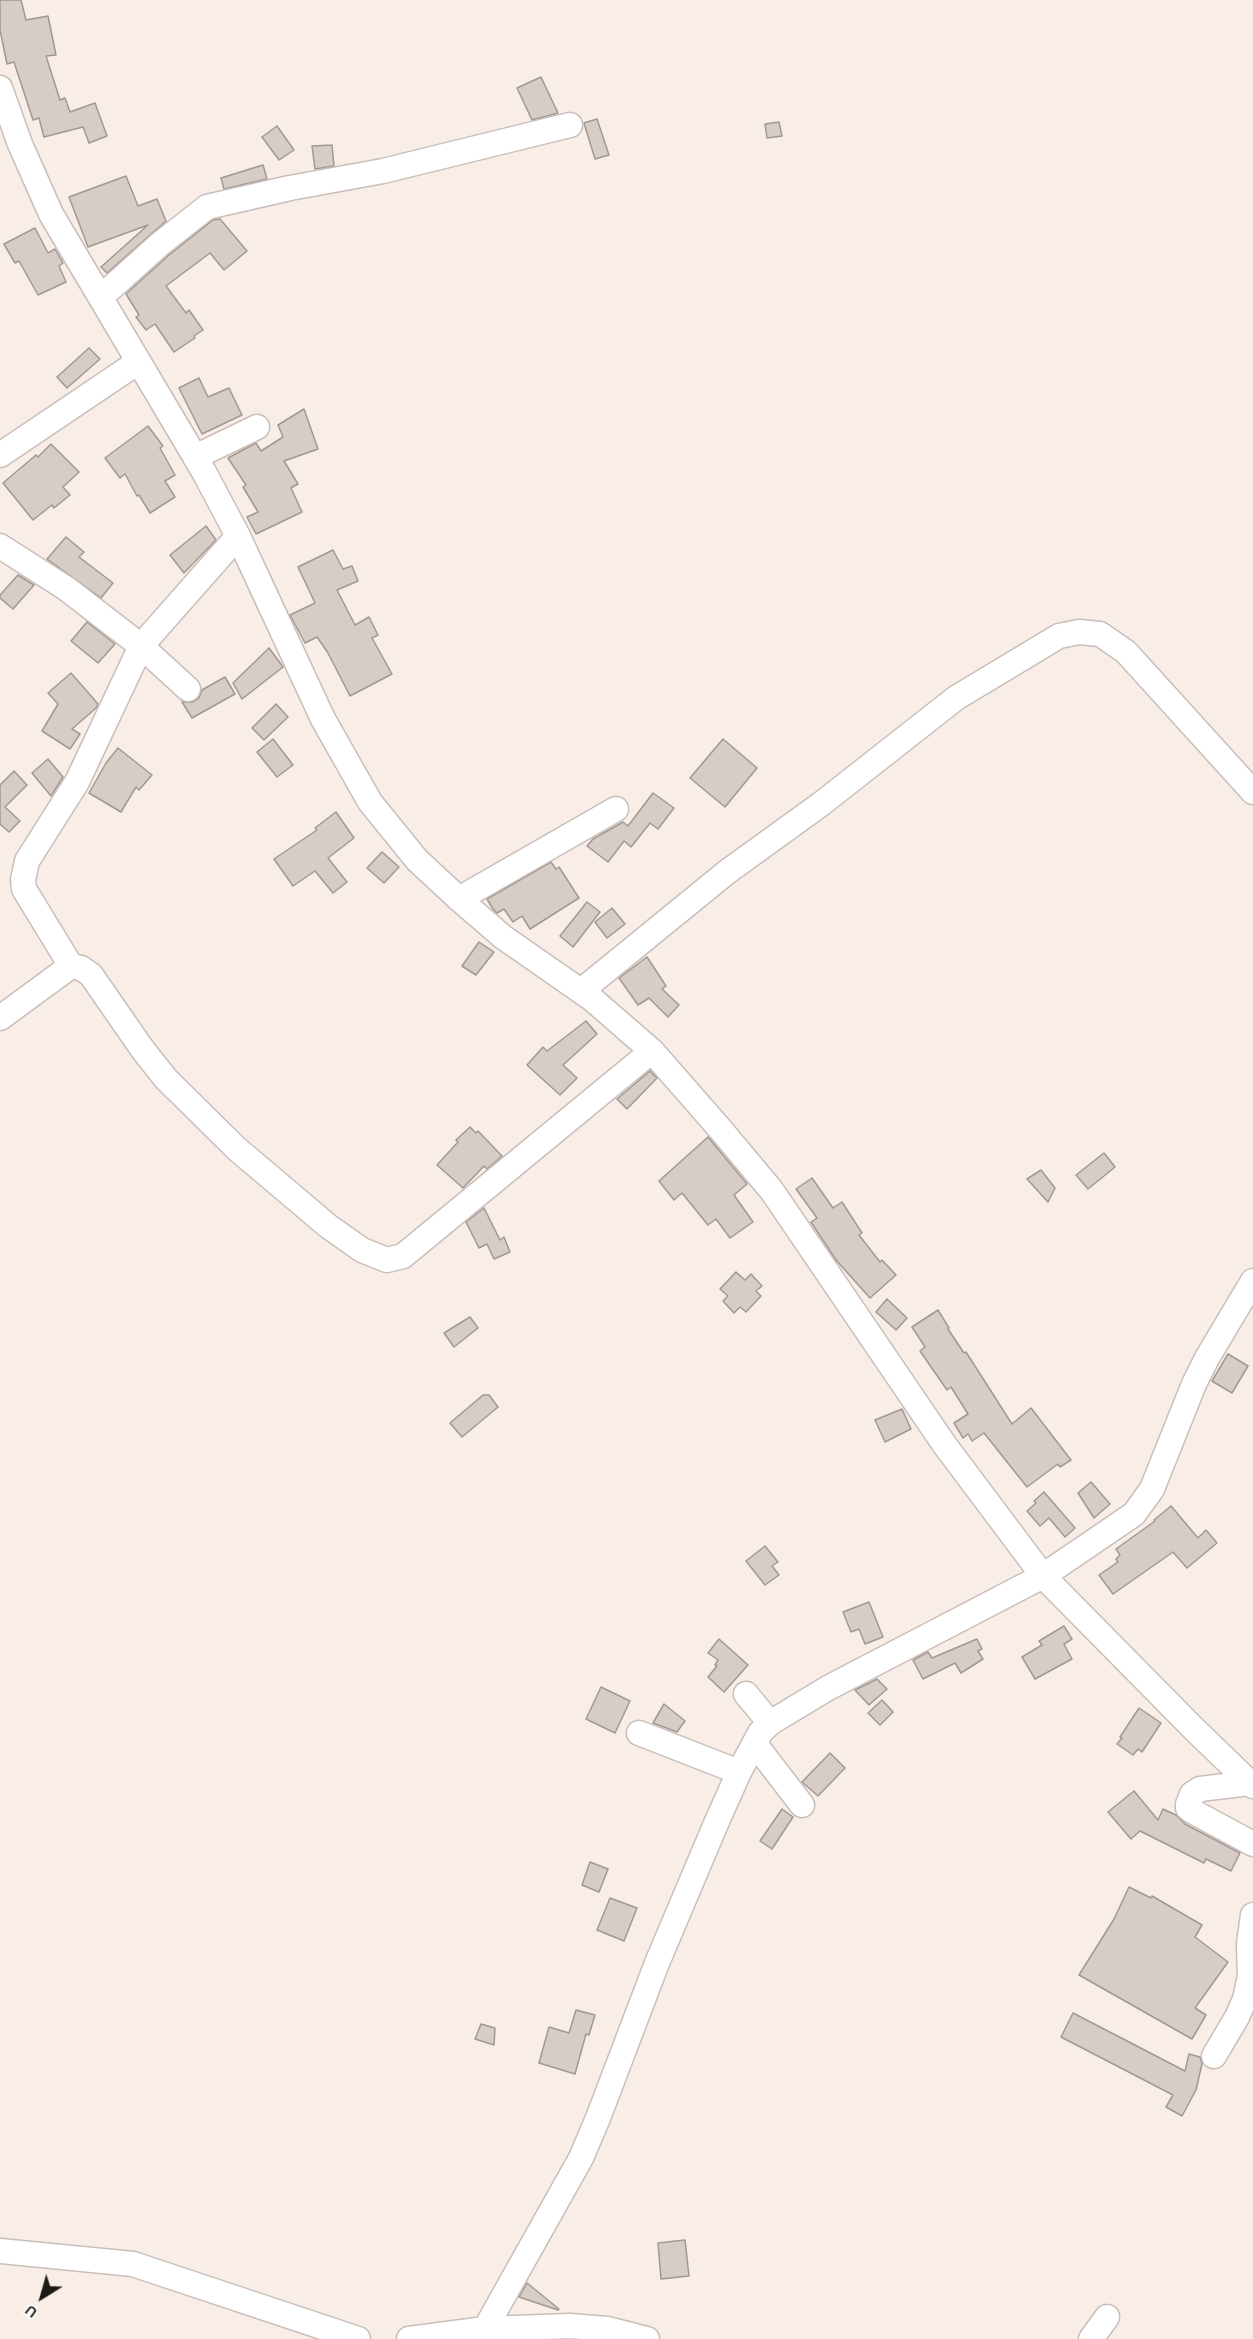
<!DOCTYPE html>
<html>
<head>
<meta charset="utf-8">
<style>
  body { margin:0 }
  #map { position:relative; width:1253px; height:2339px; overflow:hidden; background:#f8ede7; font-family:Karla,sans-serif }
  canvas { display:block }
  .north { position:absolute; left:12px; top:2267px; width:60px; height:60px; -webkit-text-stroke:4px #fefcfb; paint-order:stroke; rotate:217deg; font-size:16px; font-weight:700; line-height:24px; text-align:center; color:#1e1a18 }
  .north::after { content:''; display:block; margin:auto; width:21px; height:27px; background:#1e1a18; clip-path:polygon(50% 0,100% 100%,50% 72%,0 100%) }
</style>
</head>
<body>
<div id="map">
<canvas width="1253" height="2339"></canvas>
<div class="north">U</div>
</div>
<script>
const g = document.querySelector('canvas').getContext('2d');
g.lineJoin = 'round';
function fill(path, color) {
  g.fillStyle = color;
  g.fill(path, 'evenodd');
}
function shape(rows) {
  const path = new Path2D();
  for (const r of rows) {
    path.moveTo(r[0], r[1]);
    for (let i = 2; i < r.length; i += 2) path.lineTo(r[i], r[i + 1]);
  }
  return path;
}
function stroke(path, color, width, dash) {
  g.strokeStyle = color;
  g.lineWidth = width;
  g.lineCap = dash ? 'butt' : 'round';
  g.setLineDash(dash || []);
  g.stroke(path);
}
const building = shape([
  [0,0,21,0,26,20,48,16,56,55,46,56,60,100,65,98,70,112,95,103,107,136,89,143,83,127,44,137,39,118,33,120,14,62,7,64,0,30,0,0],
  [541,77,558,113,532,120,517,88,541,77],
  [597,119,609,155,595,159,584,123,597,119],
  [779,122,782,136,767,138,765,124,779,122],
  [277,126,294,150,279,160,262,137,277,126],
  [332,145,334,166,315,169,312,146,332,145],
  [263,165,267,179,224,189,221,178,263,165],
  [126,176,138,206,157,199,166,221,107,273,101,267,148,225,88,247,69,197,126,176],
  [220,219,247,251,224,270,210,253,166,286,186,313,189,310,203,330,194,336,195,338,174,352,155,324,146,330,136,317,139,315,126,294,169,255,213,220,220,219],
  [35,228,48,253,55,249,63,263,59,266,66,282,38,295,19,261,15,263,4,244,35,228],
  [89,348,100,359,67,388,57,377,89,348],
  [199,378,208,397,229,388,242,415,202,434,179,388,199,378],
  [304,409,318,449,284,461,298,484,291,488,302,512,256,534,247,517,258,512,243,487,246,485,228,458,256,443,261,451,283,437,278,425,304,409],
  [148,426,163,446,160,448,175,475,165,481,175,497,150,513,139,495,137,496,125,474,120,478,105,458,148,426],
  [51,444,79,472,63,487,70,495,54,508,52,505,33,520,3,483,36,455,38,457,51,444],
  [206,526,216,540,184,573,170,555,206,526],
  [66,537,84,552,79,557,113,583,101,598,47,559,66,537],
  [333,550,343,569,352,566,358,581,337,590,355,625,369,617,378,635,372,638,392,674,350,696,328,653,317,637,305,643,290,615,315,603,298,567,333,550],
  [18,575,34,585,13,609,0,598,0,595,18,575],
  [87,622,115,644,98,663,71,641,87,622],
  [269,648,283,667,242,699,233,683,269,648],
  [71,673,98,704,96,708,72,729,80,734,70,749,42,731,58,704,48,693,71,673],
  [225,677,235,694,192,718,182,702,193,702,199,698,202,690,225,677],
  [276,704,288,717,264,740,252,728,276,704],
  [273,739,293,765,277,777,257,752,273,739],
  [723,739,757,768,725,807,690,778,723,739],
  [118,748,152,775,139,790,136,787,121,812,89,793,106,763,118,748],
  [48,759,63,777,51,796,32,773,48,759],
  [14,771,27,785,5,807,20,821,9,832,0,824,0,785,14,771],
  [653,793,674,808,658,829,650,823,631,847,624,841,608,862,587,846,593,839,623,822,628,826,653,793],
  [336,812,354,838,328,858,347,882,333,893,315,871,293,886,274,859,317,830,315,828,336,812],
  [382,852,399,867,384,883,367,868,382,852],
  [551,862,556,869,559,867,579,898,530,929,522,916,513,922,504,909,497,913,493,909,487,899,551,862],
  [587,902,600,912,573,947,560,936,587,902],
  [612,908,625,924,607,938,595,922,612,908],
  [479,942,494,952,476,975,462,966,479,942],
  [647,957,666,986,662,989,679,1005,668,1017,649,998,638,1005,619,978,647,957],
  [586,1021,597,1034,563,1065,577,1078,560,1095,527,1065,543,1047,547,1051,586,1021],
  [650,1071,657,1078,627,1109,617,1099,650,1071],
  [470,1127,476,1133,478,1131,502,1156,487,1169,484,1166,463,1188,437,1165,458,1142,456,1140,470,1127],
  [708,1137,747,1184,734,1195,753,1222,730,1238,716,1219,708,1225,682,1193,674,1200,659,1181,708,1137],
  [1104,1153,1115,1167,1088,1189,1076,1175,1104,1153],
  [1041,1170,1055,1188,1048,1202,1027,1179,1041,1170],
  [812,1178,833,1208,842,1202,862,1233,859,1235,880,1262,882,1260,896,1275,870,1298,836,1260,811,1222,817,1218,796,1189,812,1178],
  [484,1208,500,1240,504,1237,510,1252,494,1259,487,1244,479,1248,466,1222,484,1208],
  [736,1272,745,1280,751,1274,762,1286,756,1291,761,1296,746,1312,740,1307,734,1313,723,1301,728,1296,720,1289,736,1272],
  [887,1299,907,1318,896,1330,876,1312,887,1299],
  [938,1310,949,1328,948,1329,964,1353,966,1352,1012,1424,1031,1408,1071,1460,1060,1467,1058,1464,1027,1487,984,1433,972,1441,968,1434,963,1438,954,1423,968,1414,951,1387,947,1390,920,1351,925,1347,912,1327,938,1310],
  [470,1317,478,1328,454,1347,444,1333,470,1317],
  [1228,1354,1248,1366,1232,1393,1212,1381,1228,1354],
  [483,1395,489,1395,498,1407,462,1437,450,1423,483,1395],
  [902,1409,911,1429,885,1442,875,1420,902,1409],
  [1091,1482,1110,1504,1094,1518,1078,1493,1091,1482],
  [1044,1492,1075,1528,1065,1537,1049,1518,1040,1526,1027,1511,1036,1503,1034,1501,1044,1492],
  [1171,1506,1198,1538,1206,1530,1217,1543,1187,1568,1173,1552,1113,1594,1099,1575,1118,1562,1116,1559,1120,1555,1116,1549,1155,1521,1154,1520,1171,1506],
  [765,1546,778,1562,772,1566,779,1575,765,1585,746,1561,765,1546],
  [869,1602,883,1637,865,1644,859,1629,851,1632,843,1612,869,1602],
  [1064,1626,1072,1639,1064,1644,1072,1659,1035,1679,1022,1657,1042,1645,1039,1641,1064,1626],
  [719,1639,748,1665,724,1692,708,1677,717,1666,715,1665,718,1660,708,1653,719,1639],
  [977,1639,982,1649,978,1651,983,1659,961,1673,955,1663,923,1679,913,1660,928,1652,932,1658,977,1639],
  [877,1679,887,1689,869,1705,855,1690,877,1679],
  [601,1687,630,1701,615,1733,586,1719,601,1687],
  [882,1700,893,1712,880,1725,868,1713,882,1700],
  [664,1704,685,1721,677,1732,653,1723,664,1704],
  [1139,1708,1161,1723,1142,1752,1138,1749,1133,1755,1117,1744,1122,1738,1120,1737,1139,1708],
  [830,1753,845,1768,818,1796,802,1782,830,1753],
  [1134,1791,1158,1820,1163,1809,1176,1815,1185,1824,1240,1853,1231,1871,1206,1859,1204,1863,1140,1831,1131,1839,1108,1812,1134,1791],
  [782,1809,793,1817,772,1849,760,1841,782,1809],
  [590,1862,608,1869,599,1892,582,1885,590,1862],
  [1129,1887,1151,1898,1152,1896,1202,1925,1195,1937,1228,1962,1195,2008,1206,2015,1192,2039,1079,1975,1114,1919,1129,1887],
  [610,1898,637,1908,624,1941,597,1930,610,1898],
  [576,2010,595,2015,589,2035,586,2034,575,2074,539,2063,549,2027,569,2033,576,2010],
  [1073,2013,1185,2071,1189,2054,1200,2057,1202,2064,1196,2090,1182,2116,1166,2107,1173,2095,1061,2037,1073,2013],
  [481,2024,495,2028,494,2045,475,2039,481,2024],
  [685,2240,689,2276,661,2279,658,2243,685,2240],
  [527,2283,559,2309,558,2310,519,2297,527,2283]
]);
fill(building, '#d7cdc7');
stroke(building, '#a29893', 1.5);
const minor = shape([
  [0,88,20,144,51,214,204,472,238,536,323,719,370,802,417,860,459,899,503,937,592,999,652,1051,721,1130,772,1191,944,1444,1043,1576,1194,1729,1253,1786],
  [101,297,160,244,207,207,290,188,383,171,570,125],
  [0,455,138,362],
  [195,457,257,427],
  [238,536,141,646,77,782,27,861,23,880,24,889,71,966,81,968,91,975,143,1050,166,1079,237,1149,328,1226,362,1250,387,1260,403,1256,652,1051],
  [0,546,67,589,141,646,188,689],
  [459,899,616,809],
  [581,991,727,872,821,804,956,698,1059,636,1079,632,1100,634,1126,652,1253,792],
  [0,1018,71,966],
  [746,1694,770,1723],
  [639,1733,739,1772],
  [755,1744,802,1805],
  [1249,1783,1200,1789,1192,1794,1188,1804,1188,1808,1192,1811,1253,1844],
  [1214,2056,1237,2017,1245,1999,1250,1976,1249,1944,1253,1915],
  [0,2251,133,2264,358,2339],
  [485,2329,581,2158,598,2118,657,1963,715,1826,739,1772,760,1733,770,1723,828,1688,1043,1576,1134,1514,1152,1489,1194,1384,1207,1358,1253,1281],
  [409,2339,485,2329,570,2326,608,2329,647,2339],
  [1091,2339,1107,2317]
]);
stroke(minor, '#c9beb9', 27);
stroke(minor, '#fff', 24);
</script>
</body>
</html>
